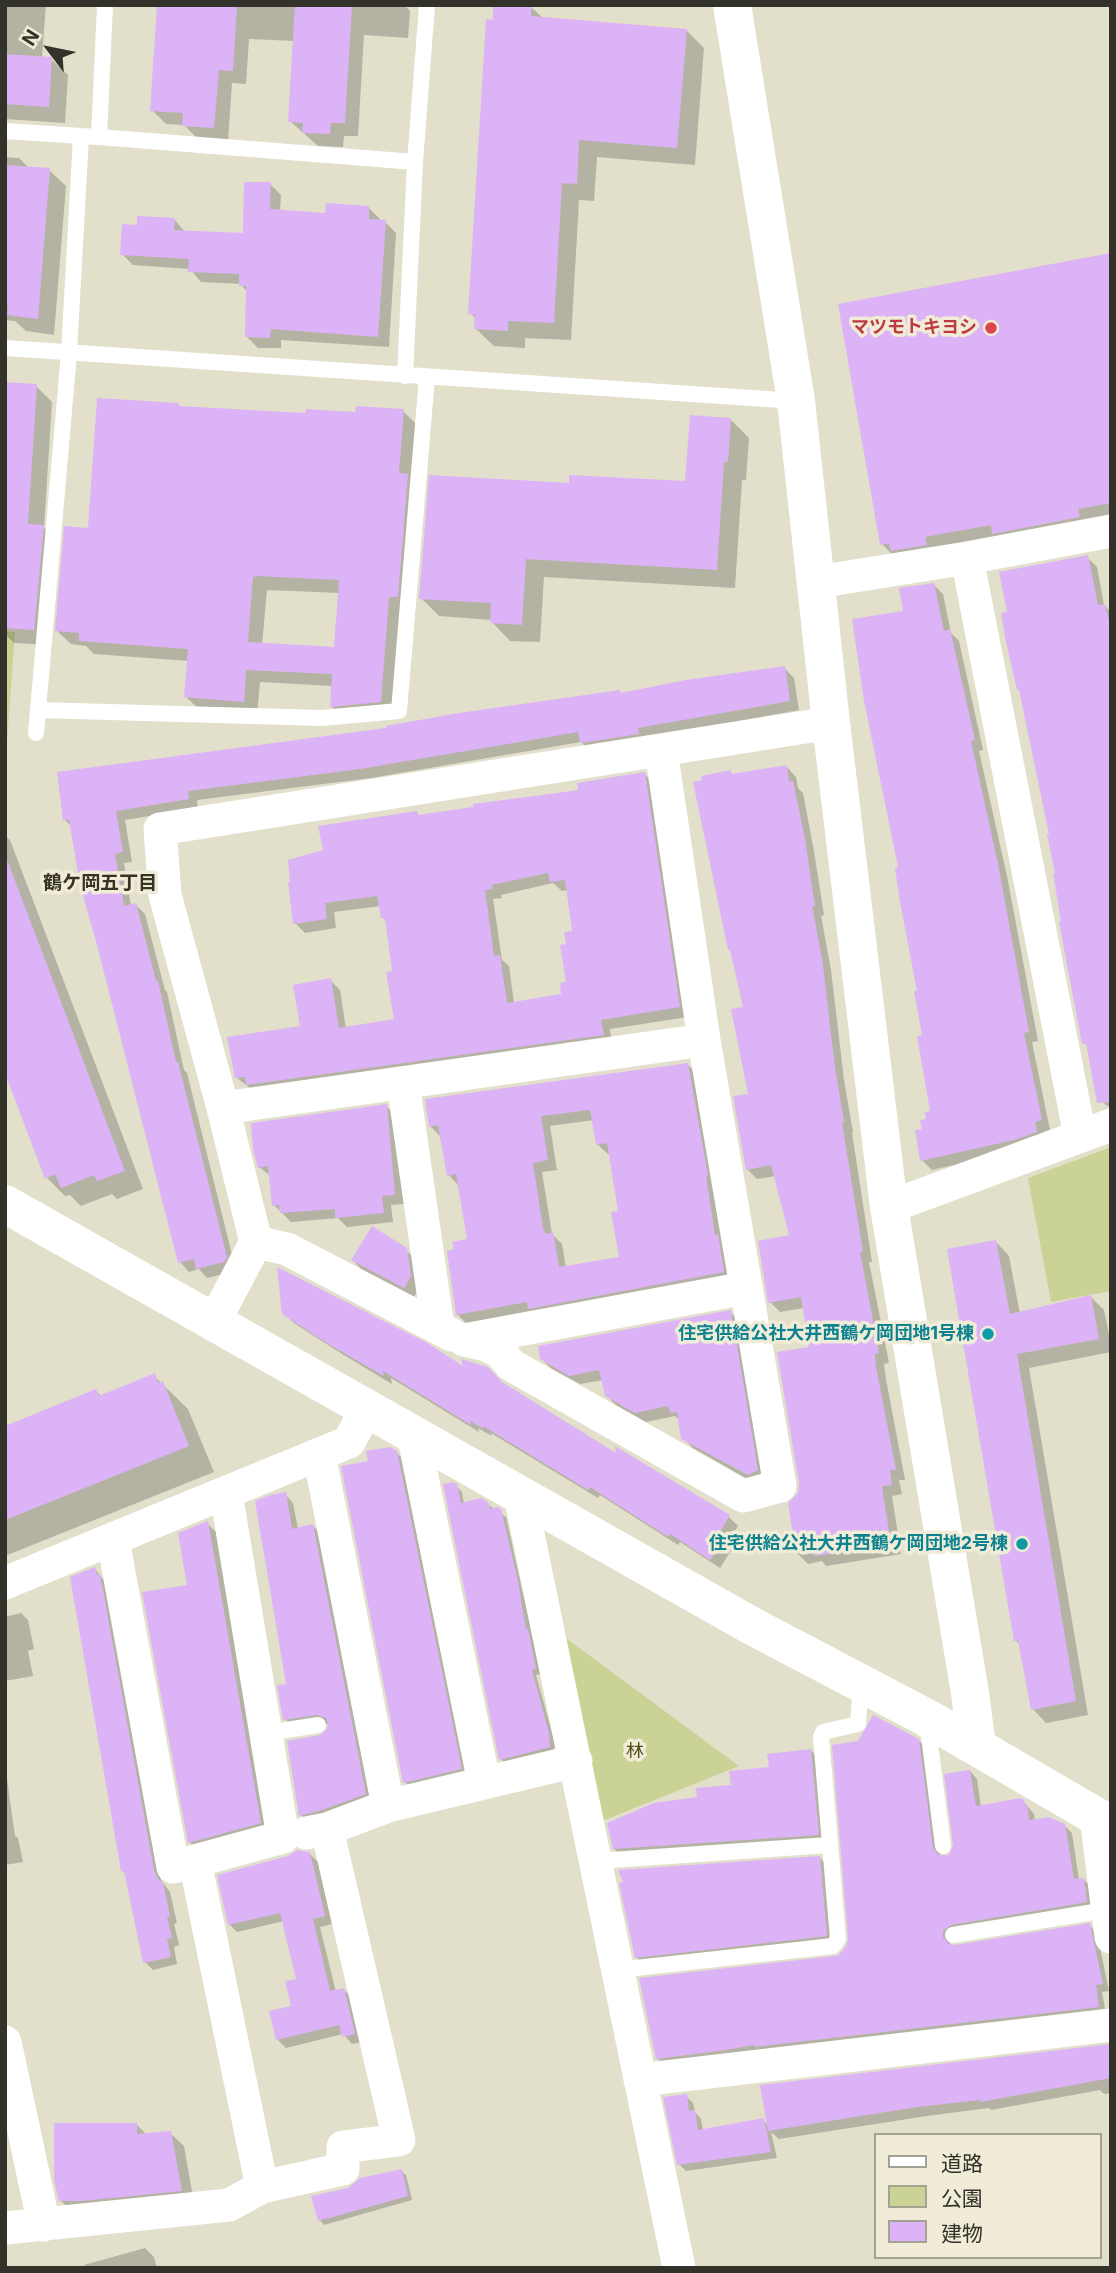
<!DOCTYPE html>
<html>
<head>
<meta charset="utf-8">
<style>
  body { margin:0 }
  #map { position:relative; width:1116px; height:2273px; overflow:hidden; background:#e2dfcb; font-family:Inter,"Noto Sans JP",sans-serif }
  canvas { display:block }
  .frame { position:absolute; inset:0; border:7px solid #33322a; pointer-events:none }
  .legend { position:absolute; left:874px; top:2133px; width:228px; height:126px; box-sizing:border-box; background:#f0ecd8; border:2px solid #a4a292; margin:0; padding:9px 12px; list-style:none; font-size:21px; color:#33322a }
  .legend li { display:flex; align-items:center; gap:14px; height:35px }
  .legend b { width:35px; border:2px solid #a4a292 }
  .north { position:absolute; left:14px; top:14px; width:70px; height:70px; -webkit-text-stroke:5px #f0ecd8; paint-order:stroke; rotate:302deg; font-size:19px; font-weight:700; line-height:28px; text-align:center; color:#33322a }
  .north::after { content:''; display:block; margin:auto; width:24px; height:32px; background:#33322a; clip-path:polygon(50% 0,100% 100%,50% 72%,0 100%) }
</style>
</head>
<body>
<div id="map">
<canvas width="1116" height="2273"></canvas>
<div class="frame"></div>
<ul class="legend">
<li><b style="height:9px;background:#fff"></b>道路</li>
<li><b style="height:19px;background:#cad295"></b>公園</li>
<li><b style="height:19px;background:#dcb3f6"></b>建物</li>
</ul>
<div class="north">N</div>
</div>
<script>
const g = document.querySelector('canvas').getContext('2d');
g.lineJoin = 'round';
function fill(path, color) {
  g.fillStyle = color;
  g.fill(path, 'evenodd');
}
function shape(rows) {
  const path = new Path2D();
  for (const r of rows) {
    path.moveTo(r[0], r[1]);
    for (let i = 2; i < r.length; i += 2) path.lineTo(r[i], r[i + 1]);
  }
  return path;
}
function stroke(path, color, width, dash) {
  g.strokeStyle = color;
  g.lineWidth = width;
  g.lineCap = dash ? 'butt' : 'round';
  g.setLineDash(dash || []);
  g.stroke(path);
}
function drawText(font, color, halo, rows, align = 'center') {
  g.font = font + ' Inter,"Noto Sans JP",sans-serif';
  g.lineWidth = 7;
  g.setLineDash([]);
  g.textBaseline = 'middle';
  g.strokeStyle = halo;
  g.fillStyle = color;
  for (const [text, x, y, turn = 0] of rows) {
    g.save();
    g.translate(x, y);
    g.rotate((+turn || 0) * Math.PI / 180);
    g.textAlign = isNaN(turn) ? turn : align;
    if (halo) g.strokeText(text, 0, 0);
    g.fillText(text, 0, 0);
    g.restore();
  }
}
fill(shape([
  [5,631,15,632,5,769],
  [1111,1147,1111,1291,1051,1302,1028,1178],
  [559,1633,739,1766,597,1823]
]), '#cad295');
fill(shape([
  [5,5,46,5,42,58,51,59,68,75,65,123,5,119],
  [159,5,404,5,410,11,408,38,364,35,358,136,344,136,343,147,318,146,290,121,295,41,249,39,246,84,232,83,228,141,198,139,184,125,166,124,152,110],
  [531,7,544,19,686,30,704,48,695,165,597,157,594,201,579,200,571,340,525,338,525,348,494,346,476,329,477,320,470,313,494,22],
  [5,157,19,158,29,168,49,170,66,186,54,335,26,331,15,321,5,320],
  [270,184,281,195,280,212,326,215,369,208,380,219,379,221,385,222,396,233,389,347,281,340,281,348,258,348,247,337,247,292,241,284,201,282,190,269,133,265,122,254,139,227,174,219,185,232,245,235],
  [1111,255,1111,519,896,558,882,544],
  [5,384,36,386,52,402,44,528,59,543,50,645,14,643,5,634],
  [179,405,181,408,307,415,403,411,417,425,395,715,345,720,331,706,333,686,260,682,257,715,200,710,186,697,189,661,94,654,86,646,71,644,57,631,90,530],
  [267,590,340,593,336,649,262,645],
  [730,419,749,438,746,480,742,480,735,588,544,577,540,642,510,641,492,622,492,620,439,616,421,598,570,485,687,483],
  [1087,557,1097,567,1104,605,1111,612,1111,1106,1107,1106,1097,1097,1089,1047,1084,1043],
  [934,585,943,594,951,633,959,641,983,750,979,751,1007,876,1038,1041,1032,1042,1050,1130,1043,1132,1045,1142,1025,1149,932,1170,922,1160,924,1131,932,1112,919,992,900,869,905,612],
  [784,668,794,678,799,710,646,738,591,752,581,742,371,778,197,800,198,808,125,820,132,862,124,863,131,906,136,905,145,914,165,990,167,992,184,1070,187,1073,235,1267,233,1272,207,1278,199,1269,189,1272,180,1262,72,827,65,820,388,729],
  [786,766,796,777,798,788,803,793,814,851,824,915,821,916,831,970,844,1080,853,1132,852,1133,872,1262,869,1262,889,1363,884,1364,886,1379,905,1480,899,1480,902,1494,892,1496,901,1554,826,1566,822,1561,808,1564,798,1554,800,1493,811,1348,804,1308,780,1312,770,1302,791,1237,776,1176,757,1179,747,1169,750,1095,730,772,733,775],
  [644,774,654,783,688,1017,610,1029,612,1044,258,1094,237,1078,302,1027,330,980,340,990,346,1029,396,1021,394,972,387,922,383,918,381,906,334,912,336,928,305,933,295,923,325,852,417,813,420,817,566,794],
  [553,883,562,891,568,890,574,932,568,946,568,984,563,995,514,1003,509,966,502,960,493,899,502,898,501,895],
  [5,836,10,840,143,1189,117,1199,112,1194,81,1206,70,1195,65,1196,47,1178,5,1070],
  [688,1065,698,1075,733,1282,467,1324,457,1314,456,1251,469,1240,458,1185,449,1175,440,1136,430,1126],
  [594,1120,598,1145,608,1154,610,1154,620,1212,621,1259,566,1268,562,1244,552,1234,542,1172,557,1170,550,1126],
  [386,1106,396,1116,404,1204,391,1205,393,1222,347,1227,338,1218,291,1222,274,1205,271,1176,259,1167],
  [996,1242,1009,1256,1020,1314,1091,1297,1104,1310,1111,1344,1111,1352,1029,1368,1088,1715,1046,1723,1033,1709,1021,1646,1016,1641],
  [406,1250,416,1260,420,1286,414,1297,362,1270,353,1260],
  [730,1312,740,1322,767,1480,756,1484,693,1448,683,1438,680,1421,675,1416,646,1422,616,1405,606,1395,603,1380,580,1384,552,1369,542,1359],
  [283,1313,465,1369,502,1384,619,1457,729,1517,738,1526,729,1541,734,1546,720,1568,680,1542,678,1545,600,1495,598,1498,491,1433,492,1436,478,1428,479,1432,391,1378,392,1384,342,1354,294,1323],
  [154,1376,188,1409,214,1472,5,1556,5,1428,96,1391,102,1397],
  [396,1452,401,1457,465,1773,409,1786,405,1782,370,1462],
  [456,1486,462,1492,464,1504,487,1504,506,1517,541,1674,536,1675,556,1747,554,1748,555,1753,506,1764,501,1759],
  [285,1494,293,1503,298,1529,313,1526,321,1534,373,1802,309,1823,301,1815,321,1737,329,1730,330,1724,293,1727,285,1719,288,1685],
  [207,1523,217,1533,270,1832,199,1852,190,1842,189,1586],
  [95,1569,107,1584,161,1880,170,1892,177,1923,174,1924,179,1945,174,1947,177,1964,153,1970,145,1962,127,1875,122,1870],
  [21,1613,28,1620,34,1649,28,1651,33,1676,5,1681,5,1617],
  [918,1740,926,1748,940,1857,950,1856,955,1846,970,1771,977,1779,981,1807,1023,1801,1034,1814,1035,1821,1064,1825,1072,1833,1079,1880,1084,1880,1091,1887,1094,1909,950,1938,950,1946,1089,1925,1097,1933,1109,1991,1102,1992,1106,2014,665,2065,657,2058,843,1953,850,1938],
  [811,1750,819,1759,826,1843,623,1857,614,1849,699,1799,733,1786],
  [5,1765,15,1836,18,1838,23,1862,5,1865],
  [309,1853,318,1862,332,1924,320,1927,336,1992,344,1990,352,1998,362,2042,352,2044,343,2034,286,2048,277,2039,293,2007,298,1981,284,1921,237,1932,229,1924],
  [820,1858,828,1866,834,1944,645,1965,636,1957],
  [1111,2045,1111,2093,1104,2094,1100,2090,991,2110,989,2108,927,2116,779,2139,771,2132,777,2158,686,2171,679,2164,686,2096,693,2103,695,2112,701,2119,703,2131,763,2120,769,2126],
  [136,2124,147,2135,170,2133,184,2146,194,2203,74,2213,60,2200],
  [401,2171,406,2175,412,2200,324,2225,320,2220],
  [145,2248,154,2257,157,2268,85,2268,84,2265]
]), '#0003');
fill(shape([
  [157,5,237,5,233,71,219,70,214,128,182,126,183,113,150,111],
  [295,5,352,5,345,123,331,123,330,134,302,133,303,123,288,122],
  [493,5,532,5,531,16,687,29,677,148,579,140,577,184,562,183,554,323,508,321,508,331,474,329,475,315,468,314,486,19,493,20],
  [5,54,52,57,49,107,5,104],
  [5,165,50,168,38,319,7,315,8,305,5,305],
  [244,182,271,182,270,209,325,213,326,203,369,206,369,219,386,220,378,337,271,329,270,338,245,337,246,286,239,286,239,274,188,272,189,259,120,255,122,224,137,225,137,216,175,218,174,230,243,233],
  [1111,253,1111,503,1078,509,1080,517,992,534,991,525,925,537,927,545,891,551,889,543,880,545,838,304],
  [5,382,37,384,28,524,44,525,34,630,5,628],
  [97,398,179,403,179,406,305,413,306,409,355,412,356,406,404,409,399,473,408,474,398,597,389,597,381,702,330,707,332,674,246,670,244,702,184,697,188,649,79,641,79,633,55,631,64,526,88,528],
  [258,576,339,580,334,647,248,642,253,577],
  [690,415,731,418,728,462,724,462,717,570,526,559,522,625,490,623,491,603,419,599,429,475,569,483,569,475,685,481],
  [1088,555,1098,605,1105,604,1111,629,1111,1102,1097,1103,1086,1043,1082,1044,1059,922,1061,921,1053,874,1055,873,1047,834,1049,834,1019,690,1017,690,1006,642,1001,613,1007,612,999,572],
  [934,583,944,631,950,629,975,740,971,741,998,864,1029,1032,1024,1033,1042,1120,1035,1122,1037,1132,1014,1140,920,1161,915,1130,922,1129,920,1120,926,1119,925,1112,930,1111,917,1036,922,1035,914,991,917,991,900,902,895,868,898,867,864,701,852,619,903,611,899,588],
  [785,666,790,701,638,728,639,734,580,743,578,732,360,769,188,791,189,799,116,811,123,852,115,854,124,906,136,903,156,981,158,981,176,1062,178,1062,227,1257,224,1262,196,1269,194,1259,178,1263,97,945,80,885,69,820,63,820,57,772,386,728,386,726,459,713,620,690,621,693,686,680],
  [787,765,789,781,793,781,805,839,815,906,812,906,822,958,835,1068,844,1122,842,1123,863,1252,860,1252,879,1353,875,1354,876,1367,896,1470,890,1470,892,1485,882,1486,891,1545,814,1556,813,1551,796,1554,788,1503,798,1493,799,1483,777,1352,809,1347,801,1297,768,1303,758,1241,789,1235,771,1165,746,1170,733,1096,748,1094,731,1009,743,1007,730,950,728,950,693,782,702,780,701,776,731,770,731,774],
  [645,772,680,1007,601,1020,604,1035,246,1085,245,1077,235,1078,227,1037,300,1026,293,985,331,978,339,1028,394,1019,386,972,392,971,385,918,381,918,377,896,325,903,327,919,293,924,288,882,290,882,288,860,323,850,318,826,417,811,418,815,473,807,473,804,565,792,578,790,577,783],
  [548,873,550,882,565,880,572,931,564,932,566,944,560,945,566,982,560,983,561,994,507,1003,500,955,494,956,485,890,493,889,492,885],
  [8,862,125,1171,97,1181,94,1175,61,1188,55,1174,45,1179,5,1073,5,863],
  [688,1063,708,1176,706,1176,715,1235,718,1234,724,1272,528,1309,527,1302,456,1315,447,1251,454,1249,452,1242,467,1239,456,1174,447,1176,438,1125,429,1127,425,1099],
  [590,1110,596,1145,607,1143,618,1211,611,1212,619,1257,559,1267,553,1232,546,1234,543,1228,533,1163,548,1160,541,1116],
  [387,1104,395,1195,382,1196,384,1213,335,1218,335,1209,280,1213,279,1205,272,1206,268,1166,258,1168,253,1150,251,1123],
  [372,1226,407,1248,411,1276,404,1288,351,1260],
  [996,1240,1010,1314,1091,1295,1099,1339,1017,1354,1076,1701,1031,1710,1018,1641,1014,1641,947,1249],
  [277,1267,429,1344,463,1366,461,1359,488,1367,502,1382,616,1453,615,1446,730,1515,720,1532,726,1535,710,1560,670,1534,668,1537,590,1487,588,1490,483,1426,484,1429,470,1421,471,1425,383,1371,384,1376,330,1345,282,1314],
  [731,1310,758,1470,748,1475,681,1439,677,1412,670,1413,668,1406,635,1413,605,1396,599,1370,569,1376,540,1359,538,1346],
  [155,1373,158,1383,163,1381,189,1446,5,1520,5,1426,96,1389,99,1396],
  [390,1447,397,1451,462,1769,403,1783,341,1466,368,1461,366,1451],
  [453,1482,457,1484,461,1503,481,1498,488,1502,490,1509,497,1507,501,1509,518,1581,526,1629,528,1629,536,1669,532,1670,549,1733,550,1747,499,1760,443,1484],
  [286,1492,292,1529,313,1524,366,1794,322,1810,299,1816,287,1741,320,1735,327,1729,328,1724,326,1718,317,1715,283,1720,277,1685,286,1684,255,1501,270,1495],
  [208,1521,261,1823,188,1843,142,1592,187,1585,178,1533],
  [95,1567,97,1575,100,1574,154,1870,158,1879,163,1883,170,1916,167,1917,172,1938,167,1939,171,1957,143,1963,124,1871,121,1871,70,1577],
  [873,1715,919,1739,933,1847,938,1855,949,1855,953,1845,944,1774,970,1770,976,1806,1021,1798,1024,1800,1025,1805,1027,1804,1029,1820,1049,1817,1065,1824,1074,1879,1084,1878,1087,1902,951,1925,943,1931,943,1937,949,1944,955,1945,1090,1923,1103,1984,1096,1985,1099,2007,754,2047,754,2045,719,2051,656,2059,639,1978,834,1956,839,1955,847,1945,848,1938,832,1745,858,1741],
  [811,1749,819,1835,613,1849,607,1823,654,1803,697,1797,696,1788,731,1785,729,1771,769,1767,767,1754],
  [297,1850,310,1852,325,1916,313,1919,330,1991,344,1988,355,2034,342,2037,339,2025,276,2040,269,2011,291,2006,285,1981,296,1979,280,1913,228,1925,217,1875,288,1856],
  [820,1856,827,1936,635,1958,619,1883,623,1882,618,1870],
  [1111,2044,1111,2078,980,2102,980,2100,917,2107,768,2131,760,2085],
  [687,2094,689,2111,695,2110,698,2130,764,2118,771,2152,677,2165,663,2097],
  [54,2123,137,2123,137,2134,171,2131,182,2191,81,2201,59,2201,54,2180],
  [402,2169,408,2196,318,2221,311,2196,348,2188,360,2178]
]), '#dcb3f6');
stroke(shape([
  [5,131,81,136],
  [99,137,415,162],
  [5,348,796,401],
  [405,376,415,162,427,5],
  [38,710,322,718,399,711,427,377],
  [36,733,69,353,81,136,99,137,105,5],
  [927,1720,943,1846],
  [267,1733,318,1725],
  [597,1861,829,1845],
  [953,1935,1106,1910],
  [618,1970,833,1946,838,1939,821,1737,823,1732,858,1724,861,1683]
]), '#fff', 16);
stroke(shape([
  [967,558,1080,1136],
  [817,582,967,558,1111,531],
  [661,750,704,1040,780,1486,743,1496,511,1365,500,1352,486,1345,464,1340,746,1288],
  [403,1083,438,1327],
  [223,1108,704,1040],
  [889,1207,1111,1125],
  [256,1242,287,1249,452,1335],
  [214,1322,256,1242,223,1108,165,895,160,829,831,723],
  [413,1433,484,1782],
  [319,1454,388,1806],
  [520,1495,679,2268],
  [113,1540,173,1867,283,1837,226,1493],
  [5,1583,349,1442,367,1408],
  [1096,1816,1111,1937],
  [306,1833,327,1829,388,1806,576,1761],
  [195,1862,262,2187],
  [5,2042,44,2225],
  [640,2080,1111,2025],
  [5,2228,229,2205,262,2187,343,2169,343,2147,399,2140,327,1829]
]), '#fff', 33);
stroke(shape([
  [732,5,796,401,831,723,889,1207,970,1693,977,1747],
  [5,1204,752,1626,927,1718,1111,1825]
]), '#fff', 38);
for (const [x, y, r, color] of [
  [991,328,7,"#e0444e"],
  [988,1334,7,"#0f9aa8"],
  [1022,1544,7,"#0f9aa8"]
]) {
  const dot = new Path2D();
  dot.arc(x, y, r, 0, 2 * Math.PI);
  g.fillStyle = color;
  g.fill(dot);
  stroke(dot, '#f0ecd8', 2.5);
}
drawText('bold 18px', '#be3a42', '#f0ecd8', [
  ["マツモトキヨシ",977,328]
], 'right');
drawText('bold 18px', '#0d838f', '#f0ecd8', [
  ["住宅供給公社大井西鶴ケ岡団地1号棟",974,1334],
  ["住宅供給公社大井西鶴ケ岡団地2号棟",1008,1544]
], 'right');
drawText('18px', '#4a4e14', '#f0ecd8', [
  ["林",635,1752]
]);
drawText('bold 19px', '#363324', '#f0ecd8', [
  ["鶴ケ岡五丁目",100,883]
]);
</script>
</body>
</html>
